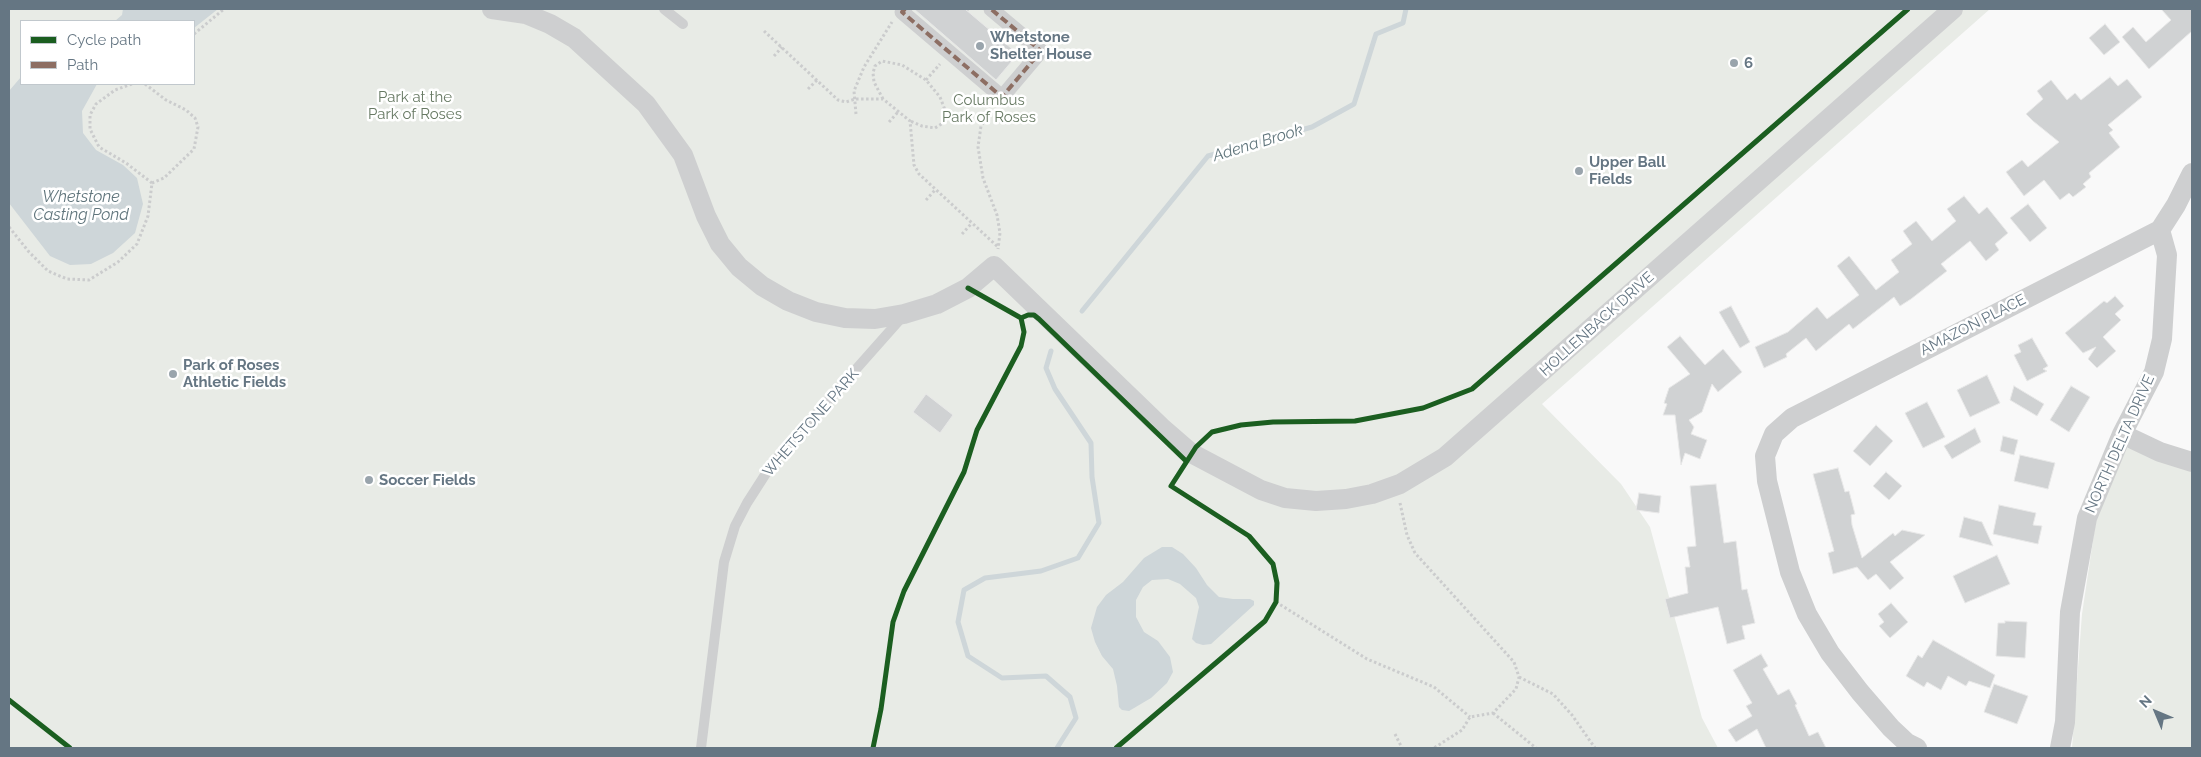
<!DOCTYPE html>
<html>
<head>
<meta charset="utf-8">
<style>
  body { margin:0 }
  #map { position:relative; width:2201px; height:757px; overflow:hidden; background:#f9f9f9; font-family:Raleway,sans-serif }
  canvas { display:block }
  .frame { position:absolute; inset:0; border:10px solid #657683; pointer-events:none }
  .legend { position:absolute; left:20px; top:20px; width:175px; height:65px; box-sizing:border-box; background:#fff; border:1px solid #c1c8cd; margin:0; padding:6px 9px; list-style:none; font-size:15px; color:#657683 }
  .legend li { display:flex; align-items:center; gap:10px; height:25px }
  .legend b { width:25px; border:1px solid #c1c8cd }
  .north { position:absolute; left:2131px; top:687px; width:50px; height:50px; -webkit-text-stroke:4px #fff; paint-order:stroke; rotate:315deg; font-size:14px; font-weight:700; line-height:20px; text-align:center; color:#657683 }
  .north::after { content:''; display:block; margin:auto; width:18px; height:22px; background:#657683; clip-path:polygon(50% 0,100% 100%,50% 72%,0 100%) }
</style>
</head>
<body>
<div id="map">
<canvas width="2201" height="757"></canvas>
<div class="frame"></div>
<ul class="legend">
<li><b style="height:6px;background:#1b5e20"></b>Cycle path</li>
<li><b style="height:6px;background:#8d6e63"></b>Path</li>
</ul>
<div class="north">N</div>
</div>
<script>
const g = document.querySelector('canvas').getContext('2d');
g.lineJoin = 'round';
function fill(path, color) {
  g.fillStyle = color;
  g.fill(path, 'evenodd');
}
function shape(rows) {
  const path = new Path2D();
  for (const r of rows) {
    path.moveTo(r[0], r[1]);
    for (let i = 2; i < r.length; i += 2) path.lineTo(r[i], r[i + 1]);
  }
  return path;
}
function stroke(path, color, width, dash) {
  g.strokeStyle = color;
  g.lineWidth = width;
  g.lineCap = dash ? 'butt' : 'round';
  g.setLineDash(dash || []);
  g.stroke(path);
}
function drawText(font, color, halo, rows, align = 'center') {
  g.font = font + ' Raleway,sans-serif';
  g.lineWidth = 5;
  g.setLineDash([]);
  g.textBaseline = 'middle';
  g.strokeStyle = halo;
  g.fillStyle = color;
  for (const [text, x, y, turn = 0] of rows) {
    g.save();
    g.translate(x, y);
    g.rotate((+turn || 0) * Math.PI / 180);
    g.textAlign = isNaN(turn) ? turn : align;
    if (halo) g.strokeText(text, 0, 0);
    g.fillText(text, 0, 0);
    g.restore();
  }
}
fill(shape([
  [9,9,1990,9,1542,404,1621,484,1650,527,1702,718,1718,748,9,748],
  [21,21,194,21,194,84,21,84],
  [2125,447,2192,467,2192,748,2072,748,2082,614,2098,507]
]), '#e8ebe6');
fill(shape([
  [123,9,218,9,194,28,194,21,115,21,122,15],
  [21,77,21,84,97,84,82,111,83,133,96,150,123,165,137,178,143,204,135,233,113,253,91,264,70,265,50,256,9,203,9,91],
  [1162,547,1172,547,1183,554,1196,568,1207,585,1219,597,1233,599,1250,599,1254,601,1254,605,1211,644,1203,645,1196,643,1192,639,1199,607,1196,598,1180,584,1168,579,1152,580,1143,587,1136,600,1136,617,1144,632,1158,641,1170,657,1173,672,1167,683,1151,698,1129,711,1122,710,1119,707,1117,686,1113,669,1102,656,1095,642,1091,628,1097,607,1106,595,1123,582,1144,558]
]), '#ced6d9');
stroke(shape([
  [1082,311,1208,156,1312,127,1354,104,1376,34,1403,23,1406,9],
  [1051,351,1046,368,1055,389,1091,443,1092,477,1099,523,1078,558,1041,571,985,578,964,590,958,622,968,656,1002,678,1046,676,1070,697,1076,718,1057,748]
]), '#ced6d9', 5);
const building = shape([
  [914,9,965,9,1018,54,996,80,914,9],
  [2161,9,2192,9,2192,31,2149,69,2122,37,2133,27,2146,42,2171,20,2161,9],
  [2105,24,2120,42,2104,55,2089,38,2105,24],
  [2110,77,2118,86,2127,79,2142,97,2108,125,2113,130,2109,133,2120,147,2089,173,2091,177,2083,184,2086,187,2073,197,2069,193,2060,200,2044,180,2024,196,2006,172,2022,160,2028,167,2059,142,2033,121,2026,114,2043,99,2037,91,2051,80,2067,100,2075,93,2081,100,2110,77],
  [1964,196,1979,214,1987,207,2008,233,1995,244,1999,250,1986,261,1970,241,1941,264,1947,271,1911,299,1900,306,1894,297,1853,329,1849,324,1816,351,1806,338,1786,354,1787,357,1764,368,1755,347,1788,332,1817,307,1827,319,1859,295,1837,266,1849,256,1876,290,1899,272,1891,260,1912,244,1903,231,1916,221,1932,241,1956,221,1947,209,1964,196],
  [2028,204,2047,228,2030,242,2010,218,2028,204],
  [2115,296,2124,306,2115,314,2121,320,2103,337,2116,351,2097,368,2088,359,2096,347,2083,353,2065,333,2104,301,2107,303,2115,296],
  [1731,306,1750,342,1740,348,1719,312,1731,306],
  [1680,336,1705,365,1723,349,1742,372,1718,392,1712,384,1702,412,1689,420,1694,427,1691,434,1707,440,1700,459,1685,453,1681,465,1675,415,1663,415,1667,404,1664,403,1669,388,1690,374,1667,347,1680,336],
  [2032,338,2048,366,2043,369,2047,371,2027,381,2014,355,2021,352,2018,345,2032,338],
  [1987,375,2000,403,1970,417,1957,390,1987,375],
  [2014,386,2044,404,2037,416,2010,400,2014,386],
  [2071,386,2090,397,2069,432,2050,420,2071,386],
  [926,394,953,415,940,433,913,412,926,394],
  [1927,402,1945,437,1923,448,1905,413,1927,402],
  [1876,425,1893,441,1870,466,1853,451,1876,425],
  [1975,428,1981,442,1952,459,1944,446,1975,428],
  [2003,436,2018,440,2014,455,2000,451,2003,436],
  [2020,455,2055,463,2048,489,2014,481,2020,455],
  [1838,468,1845,492,1849,491,1855,514,1851,515,1852,525,1862,558,1893,533,1895,536,1902,530,1925,535,1890,562,1904,578,1890,590,1876,574,1868,580,1857,567,1833,574,1828,553,1834,551,1813,474,1838,468],
  [1886,472,1902,486,1889,500,1873,486,1886,472],
  [1716,484,1724,543,1736,541,1742,590,1747,589,1755,623,1742,626,1745,639,1727,644,1718,607,1670,618,1665,599,1688,593,1685,567,1690,567,1687,547,1696,546,1690,486,1716,484],
  [1639,493,1661,496,1659,513,1636,510,1639,493],
  [1999,505,2036,513,2033,525,2042,526,2038,544,1993,534,1999,505],
  [1964,517,1982,522,1993,546,1959,537,1964,517],
  [1997,555,2010,584,1965,603,1953,576,1997,555],
  [1891,603,1908,622,1890,638,1879,626,1884,622,1878,614,1891,603],
  [2005,621,2027,622,2025,658,1996,656,1998,623,2005,623,2005,621],
  [1933,640,1995,675,1990,688,1969,681,1966,686,1948,676,1941,690,1927,682,1924,687,1906,676,1918,655,1922,658,1933,640],
  [1761,654,1768,666,1763,669,1778,695,1789,689,1797,704,1795,705,1809,736,1818,732,1826,748,1766,748,1757,729,1736,742,1728,730,1752,716,1746,706,1752,703,1733,670,1761,654],
  [1994,684,2028,696,2017,724,1984,712,1994,684]
]);
fill(building, '#d0d2d3');
stroke(building, '#e8e8e8', 1);
stroke(shape([
  [967,10,968,9],
  [764,31,838,100,846,102,855,99,883,99,910,121,914,165,919,174,998,247],
  [194,34,224,9],
  [774,56,782,47],
  [926,80,940,64],
  [145,84,166,100,186,110,195,118,198,127,194,149,164,178,152,183],
  [808,89,817,80],
  [883,99,874,82,873,73,875,66,882,61,902,65,926,80,940,97,947,115,943,123,935,128,922,126,910,121],
  [992,110,981,126,978,147,983,178,997,215,1000,233,998,249],
  [856,114,854,91,864,67,892,22],
  [889,122,898,112],
  [926,200,936,189],
  [9,227,29,252,48,271,67,279,89,280,118,262,137,244,148,216,152,183,126,163,99,147,90,129,90,115,96,104,115,90,132,84],
  [962,234,972,223],
  [1400,503,1407,535,1415,553,1514,662,1519,677,1516,689,1493,713,1470,717,1462,730,1434,748],
  [1276,602,1367,659,1434,687,1470,717],
  [1519,677,1553,694,1572,715,1595,748],
  [1493,713,1536,748],
  [1395,734,1402,748]
]), '#cbcccd', 3, [2.5, 2.5]);
stroke(shape([
  [664,9,683,24],
  [701,748,724,562,735,526,747,503,772,464,904,315]
]), '#cecfd0', 10);
stroke(shape([
  [905,9,902,12,1002,97,1041,51,991,9]
]), '#cecfd0', 15);
stroke(shape([
  [492,9,526,14,550,24,574,38,646,104,683,155,706,216,720,244,739,267,762,286,788,301,816,312,845,318,875,319,904,314,937,304,968,288,994,266,1161,427,1191,453,1261,490,1285,498,1316,501,1346,499,1372,494,1400,484,1445,457,1953,9],
  [2122,434,2160,452,2192,462],
  [1917,748,1907,743,1891,728,1860,692,1830,653,1807,614,1790,572,1767,481,1765,456,1774,434,1792,418,2160,230,2176,205,2192,173],
  [2060,748,2065,722,2070,612,2087,518,2122,434,2154,372,2162,339,2167,255,2160,230]
]), '#cecfd0', 20);
stroke(shape([
  [905,9,902,12,1002,97,1041,51,991,9]
]), '#8d6e63', 4, [8, 4]);
stroke(shape([
  [968,288,1021,318,1028,315,1034,315,1039,319,1186,461],
  [9,700,70,748],
  [873,748,881,709,893,622,904,591,964,472,977,430,1021,346,1024,332,1021,318],
  [1116,748,1265,621,1276,602,1277,583,1273,564,1249,536,1171,486,1196,447,1212,432,1241,425,1273,422,1355,421,1423,408,1472,389,1908,9]
]), '#1b5e20', 5);
for (const [x, y, r, color] of [
  [980,46,5,"#99a4ac"],
  [1734,63,5,"#99a4ac"],
  [1579,171,5,"#99a4ac"],
  [173,374,5,"#99a4ac"],
  [369,480,5,"#99a4ac"]
]) {
  const dot = new Path2D();
  dot.arc(x, y, r, 0, 2 * Math.PI);
  g.fillStyle = color;
  g.fill(dot);
  stroke(dot, '#fff', 2);
}
drawText('bold 15px', '#657683', '#fff', [
  ["Whetstone",990,37],
  ["Shelter House",990,54],
  ["6",1744,63],
  ["Upper Ball",1589,162],
  ["Fields",1589,179],
  ["Park of Roses",183,365],
  ["Athletic Fields",183,382],
  ["Soccer Fields",379,480]
], 'left');
drawText('15px', '#687a64', '#fff', [
  ["Park at the",415,97],
  ["Park of Roses",415,114],
  ["Columbus",989,100],
  ["Park of Roses",989,117]
]);
drawText('15px', '#657683', '#fff', [
  ["HOLLENBACK DRIVE",1597,324,-42],
  ["AMAZON PLACE",1973,325,-27],
  ["WHETSTONE PARK",811,423,-49],
  ["NORTH DELTA DRIVE",2120,444,-66]
]);
drawText('italic 16px', '#60757c', '#fff', [
  ["Adena Brook",1258,143,-17],
  ["Whetstone",81,197],
  ["Casting Pond",81,215]
]);
</script>
</body>
</html>
